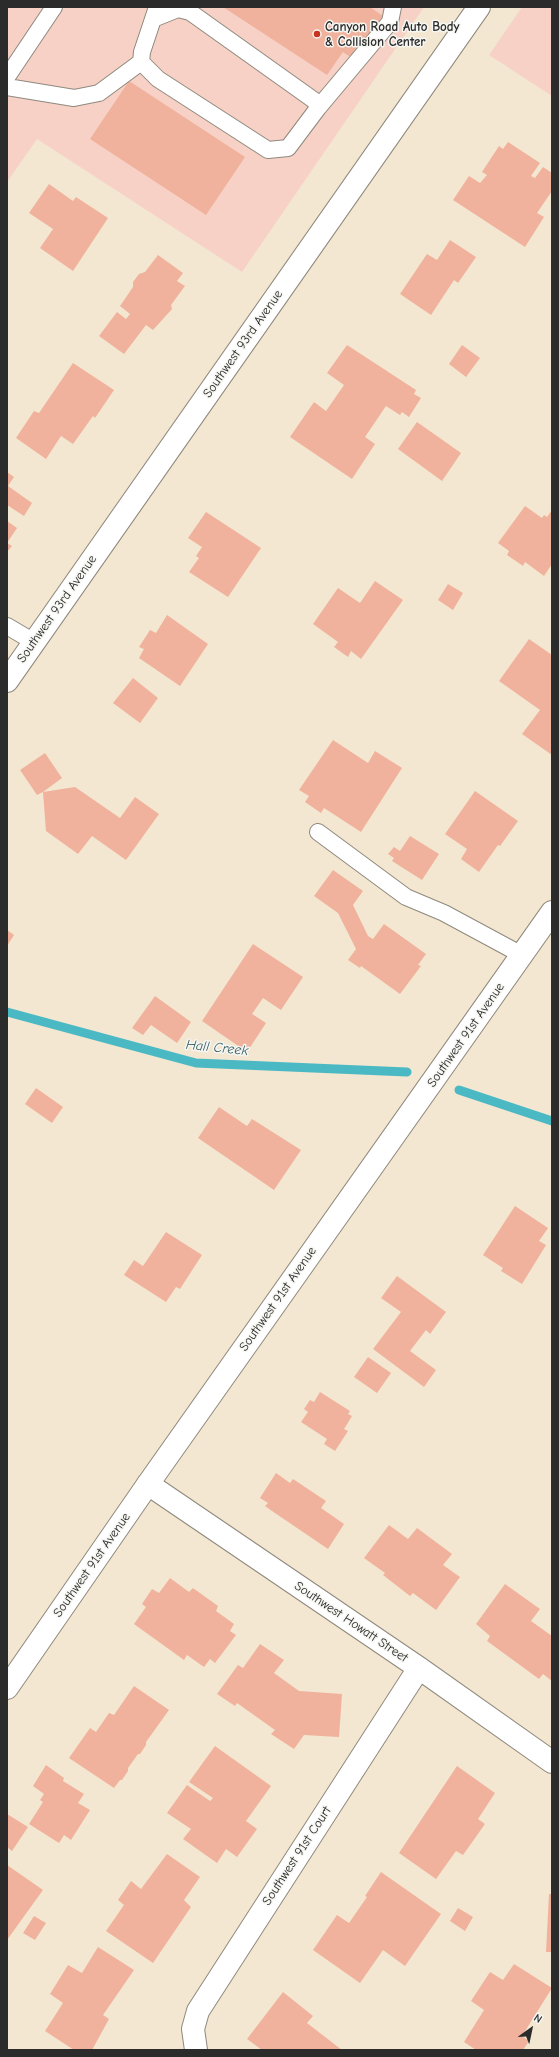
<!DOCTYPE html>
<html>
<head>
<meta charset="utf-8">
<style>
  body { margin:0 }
  #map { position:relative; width:559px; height:2057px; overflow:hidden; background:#f3e7d1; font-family:"Comic Neue",sans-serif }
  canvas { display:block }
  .frame { position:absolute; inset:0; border:8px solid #2b2b2b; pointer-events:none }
  .north { position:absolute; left:511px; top:2009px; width:40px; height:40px; -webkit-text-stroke:3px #f6f6f2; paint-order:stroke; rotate:33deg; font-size:11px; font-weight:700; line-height:16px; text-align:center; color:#2b2b2b }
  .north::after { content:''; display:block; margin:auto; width:14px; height:18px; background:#2b2b2b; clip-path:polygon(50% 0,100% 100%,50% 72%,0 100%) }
</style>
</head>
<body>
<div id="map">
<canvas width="559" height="2057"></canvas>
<div class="frame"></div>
<div class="north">N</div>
</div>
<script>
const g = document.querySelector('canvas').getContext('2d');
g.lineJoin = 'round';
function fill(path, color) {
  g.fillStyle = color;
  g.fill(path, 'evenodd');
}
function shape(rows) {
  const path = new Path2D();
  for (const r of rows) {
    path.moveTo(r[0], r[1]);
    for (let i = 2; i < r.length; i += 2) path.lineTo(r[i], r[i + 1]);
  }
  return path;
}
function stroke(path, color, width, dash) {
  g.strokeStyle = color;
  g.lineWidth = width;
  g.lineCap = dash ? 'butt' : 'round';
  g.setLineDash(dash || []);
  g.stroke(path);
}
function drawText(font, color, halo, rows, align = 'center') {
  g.font = font + ' "Comic Neue",sans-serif';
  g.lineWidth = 3;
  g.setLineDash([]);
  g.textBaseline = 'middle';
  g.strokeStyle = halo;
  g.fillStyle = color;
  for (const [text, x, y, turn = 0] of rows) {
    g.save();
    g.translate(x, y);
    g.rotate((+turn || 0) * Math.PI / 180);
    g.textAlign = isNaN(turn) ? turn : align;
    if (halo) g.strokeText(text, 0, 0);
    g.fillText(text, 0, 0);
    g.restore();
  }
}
fill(shape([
  [7,7,424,7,242,272,37,139,7,182],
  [522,7,552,7,552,96,489,55]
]), '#f7d1c6');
stroke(shape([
  [7,1012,196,1063,407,1072],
  [459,1090,552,1121]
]), '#4bb9c4', 9);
fill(shape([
  [223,7,370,7,383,16,353,59,343,52,327,75],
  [129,81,245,157,206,215,90,139],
  [508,142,540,163,531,176,535,178,543,167,552,173,552,191,537,213,544,217,525,247,453,200,469,176,480,183,487,175,482,172,499,146,503,149],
  [49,184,73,201,76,197,108,218,73,271,40,248,53,229,29,213],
  [450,240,476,257,458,283,454,280,431,315,400,294,427,254,437,260],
  [158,255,183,273,177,281,185,286,171,305,172,309,153,330,146,325,124,354,99,336,117,312,126,319,130,314,120,306,133,287,133,282,139,274,145,272],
  [347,345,416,390,414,394,421,398,409,417,402,412,400,415,386,406,365,437,375,444,352,479,290,437,314,402,326,411,344,385,327,373],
  [462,345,480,358,466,377,449,364],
  [73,363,114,390,95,418,93,416,73,444,61,436,46,459,16,438,34,411,39,413],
  [417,422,461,453,442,481,398,449],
  [7,472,14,477,8,486,32,503,24,516,7,505],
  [525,506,542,518,544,515,547,517,552,510,552,564,544,576,525,562,523,566,507,555,509,551,498,543],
  [206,512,261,548,228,597,189,572,199,558,196,556,202,547,188,538],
  [7,521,17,528,7,543,12,546,7,552],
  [375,581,403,600,361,659,351,651,348,657,334,647,338,642,313,624,338,588,360,603],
  [448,584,463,593,453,610,438,600],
  [167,615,208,644,180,686,139,658,144,649,139,647,150,630,156,633],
  [529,639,552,655,552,755,522,734,540,710,499,681],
  [133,678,158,698,140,723,113,703],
  [333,740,368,763,375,751,402,768,361,832,324,808,321,813,305,802,309,796,299,790],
  [45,753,62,778,43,792,75,787,120,818,135,797,159,814,126,860,92,836,78,854,46,831,43,792,37,795,20,770],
  [475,791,518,821,500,846,498,845,479,872,461,859,467,849,445,834],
  [410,836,439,854,422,880,392,861,394,858,388,854,394,847,400,851],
  [333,870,363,891,353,905,368,936,373,939,384,924,426,954,418,965,421,966,400,994,361,966,360,968,348,960,356,949,338,913,314,896],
  [7,930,14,935,7,946],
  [253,944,303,977,281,1010,263,998,252,1014,266,1023,247,1052,202,1021],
  [155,996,191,1022,177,1043,151,1025,143,1035,132,1028],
  [36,1088,63,1107,52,1123,25,1104],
  [219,1107,247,1126,252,1119,301,1150,274,1190,198,1138],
  [515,1206,548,1228,539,1241,546,1245,522,1284,501,1271,503,1268,483,1255],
  [166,1232,202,1255,180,1289,176,1287,166,1302,124,1275,134,1260,143,1266],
  [397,1276,446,1312,430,1334,426,1330,410,1351,436,1370,424,1387,373,1349,401,1312,381,1298],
  [368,1357,391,1373,377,1393,354,1377],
  [320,1392,350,1411,348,1414,352,1416,344,1429,348,1431,335,1451,324,1444,327,1439,301,1422,308,1412,304,1409,310,1400,314,1402],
  [276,1473,290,1483,293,1479,326,1501,321,1508,344,1524,328,1549,272,1511,265,1506,268,1503,260,1498],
  [389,1525,408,1539,417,1528,452,1554,443,1565,460,1577,436,1610,413,1593,410,1596,383,1575,385,1573,364,1558],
  [170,1578,189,1592,193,1588,218,1606,216,1611,234,1624,230,1631,236,1635,215,1663,210,1659,204,1667,187,1655,184,1660,134,1624,146,1607,142,1604,152,1589,159,1593],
  [505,1584,540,1609,531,1621,552,1636,552,1681,543,1674,539,1679,487,1641,490,1636,476,1624],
  [260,1644,284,1660,274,1673,299,1691,342,1694,339,1737,304,1735,294,1749,271,1734,275,1730,237,1703,235,1706,217,1694,238,1665,243,1668],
  [134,1686,169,1710,146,1742,146,1745,140,1754,138,1754,128,1768,128,1771,122,1780,120,1780,114,1788,69,1758,90,1728,96,1732,109,1713,114,1715],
  [215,1746,271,1786,246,1821,257,1829,237,1857,226,1849,217,1863,183,1839,191,1829,167,1813,187,1785,210,1801,213,1798,189,1782],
  [46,1765,64,1778,63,1781,84,1794,78,1803,90,1810,71,1840,64,1835,59,1843,29,1824,43,1802,40,1800,44,1794,33,1786],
  [457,1766,495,1793,478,1819,485,1824,463,1855,456,1851,436,1879,399,1853],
  [7,1814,28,1827,12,1851,7,1847],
  [167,1854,200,1877,184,1900,191,1907,153,1963,106,1931,124,1905,118,1900,131,1881,141,1889],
  [7,1865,43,1890,7,1940],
  [381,1872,441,1914,405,1966,383,1950,360,1983,313,1950,337,1915,349,1923,367,1897,365,1896],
  [549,1894,552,1894,552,1952,546,1952],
  [458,1908,473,1917,465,1931,450,1921],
  [34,1916,46,1923,35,1940,23,1933],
  [98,1947,134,1970,103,2015,109,2019,92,2050,74,2050,45,2031,63,2003,50,1994,68,1965,82,1973],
  [514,1964,552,1988,522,2036,529,2041,523,2050,476,2050,464,2042,484,2010,471,2001,490,1972,503,1980],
  [283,1992,313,2016,307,2023,342,2050,262,2050,247,2039]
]), '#f0b29c');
const lane = shape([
  [153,19,178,9,190,12,315,101,318,108,288,148,268,150,158,79,141,62,142,52,157,7],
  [7,77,54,7],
  [7,87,74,98,99,93,141,62],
  [318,108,390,22,393,7],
  [7,626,34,642],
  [318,832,406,897,444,913,522,955]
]);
const street = shape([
  [7,681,479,7],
  [148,1484,419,1668,552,1762],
  [196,2050,193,2029,198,2011,419,1668]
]);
const secondary = shape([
  [7,1688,148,1484,552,912]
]);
stroke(lane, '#8f897e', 18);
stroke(street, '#8f897e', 24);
stroke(secondary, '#8f897e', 24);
stroke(lane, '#fff', 16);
stroke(street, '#fff', 22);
stroke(secondary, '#fff', 22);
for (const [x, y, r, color] of [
  [317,34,4,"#c8321e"]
]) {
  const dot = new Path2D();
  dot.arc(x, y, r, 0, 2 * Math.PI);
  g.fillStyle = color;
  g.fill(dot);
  stroke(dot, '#f6f6f2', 1.5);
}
drawText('bold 13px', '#2b2b2b', '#f6f6f2', [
  ["Canyon Road Auto Body",325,27],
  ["& Collision Center",325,42]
], 'left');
drawText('13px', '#2b2b2b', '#f6f6f2', [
  ["Southwest 93rd Avenue",243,344,-55],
  ["Southwest 93rd Avenue",57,609,-55],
  ["Southwest 91st Avenue",466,1035,-55],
  ["Southwest 91st Avenue",278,1299,-55],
  ["Southwest 91st Avenue",92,1565,-55],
  ["Southwest Howatt Street",351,1622,34],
  ["Southwest 91st Court",297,1856,-57]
]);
drawText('italic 14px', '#365d61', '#f6f6f2', [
  ["Hall Creek",217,1048,6]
]);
</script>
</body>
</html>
